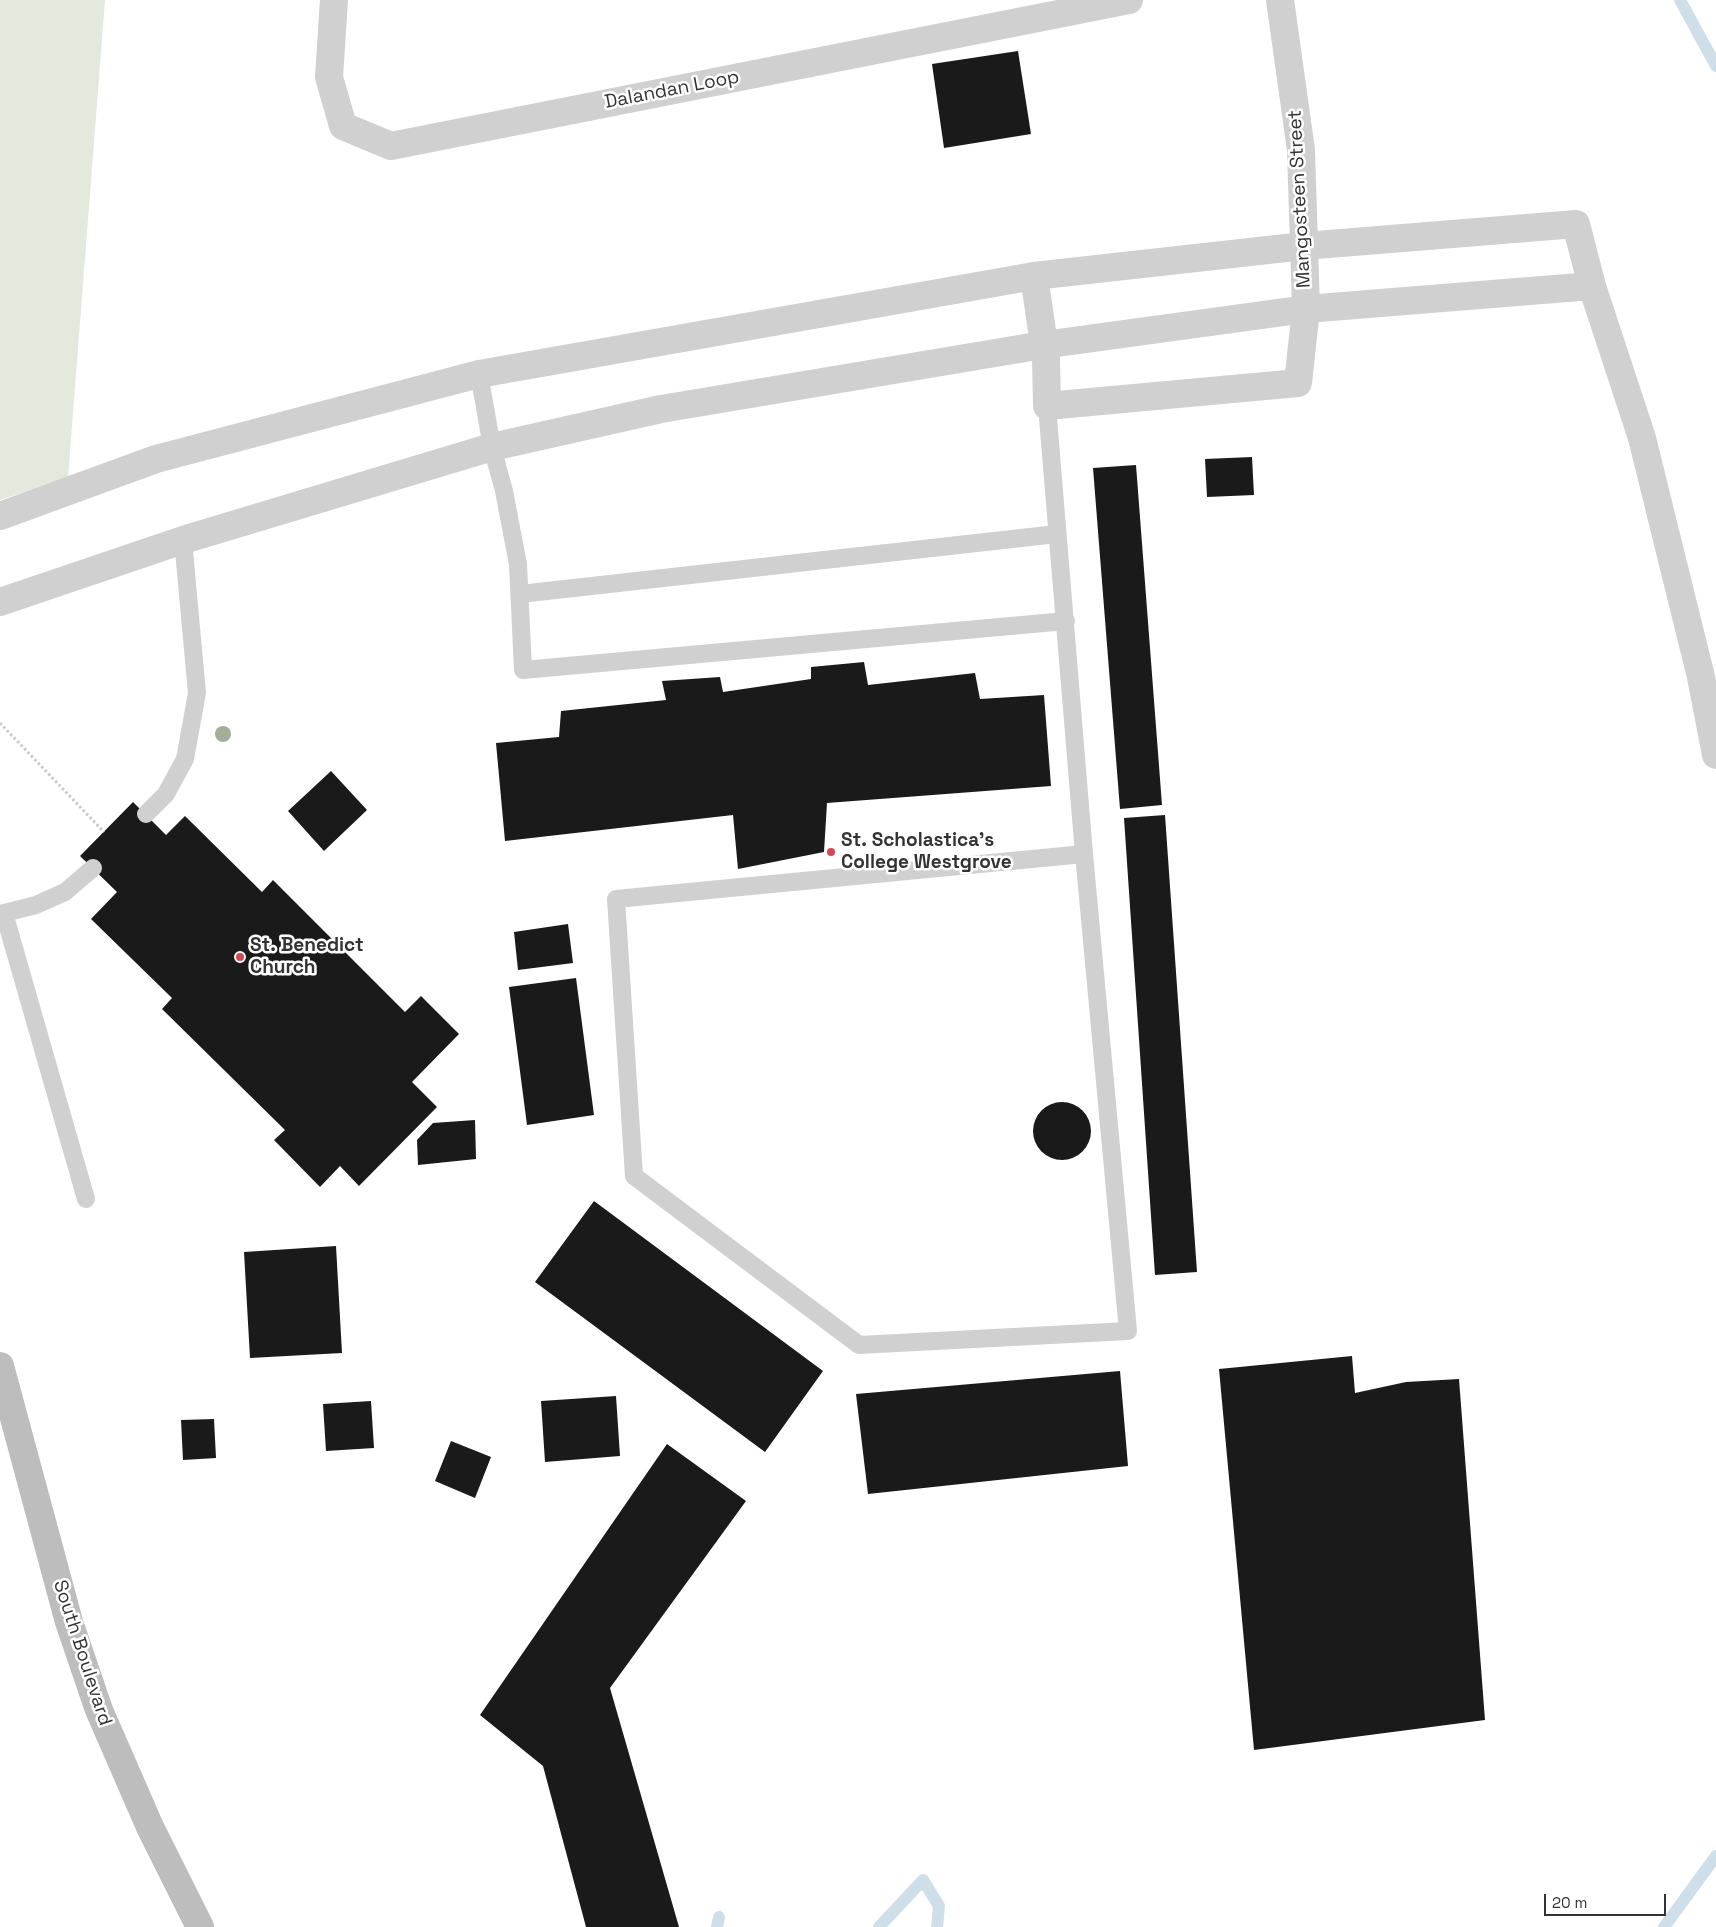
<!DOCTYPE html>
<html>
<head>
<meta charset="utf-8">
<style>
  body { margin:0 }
  #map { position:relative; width:1716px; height:1927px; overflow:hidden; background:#fff; font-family:"Space Grotesk",sans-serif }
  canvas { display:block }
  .scale { position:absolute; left:1544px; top:1894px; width:122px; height:22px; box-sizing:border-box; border:2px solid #333; border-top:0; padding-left:6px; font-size:15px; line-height:18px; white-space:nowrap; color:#333; -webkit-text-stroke:4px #fff; paint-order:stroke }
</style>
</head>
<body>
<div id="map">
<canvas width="1716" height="1927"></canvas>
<div class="scale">20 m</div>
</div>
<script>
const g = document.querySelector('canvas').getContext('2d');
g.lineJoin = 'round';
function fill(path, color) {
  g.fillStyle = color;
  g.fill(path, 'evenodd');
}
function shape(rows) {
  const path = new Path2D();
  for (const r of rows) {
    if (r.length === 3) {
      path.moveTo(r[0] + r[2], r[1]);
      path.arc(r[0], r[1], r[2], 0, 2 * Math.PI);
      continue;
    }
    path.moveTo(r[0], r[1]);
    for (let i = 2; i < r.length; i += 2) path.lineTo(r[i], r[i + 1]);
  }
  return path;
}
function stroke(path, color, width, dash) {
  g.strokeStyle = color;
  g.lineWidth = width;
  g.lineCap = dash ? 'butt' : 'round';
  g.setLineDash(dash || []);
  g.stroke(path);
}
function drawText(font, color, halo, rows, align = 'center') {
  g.font = font + ' "Space Grotesk",sans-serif';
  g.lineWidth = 5;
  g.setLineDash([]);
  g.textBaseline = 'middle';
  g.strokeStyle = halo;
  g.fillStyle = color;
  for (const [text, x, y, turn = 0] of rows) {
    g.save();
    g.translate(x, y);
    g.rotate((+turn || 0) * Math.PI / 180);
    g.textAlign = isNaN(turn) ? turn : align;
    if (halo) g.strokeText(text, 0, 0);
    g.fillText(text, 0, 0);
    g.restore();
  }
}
fill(shape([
  [0,0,105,0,68,477,0,500]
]), '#e3e9dd');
stroke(shape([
  [1680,0,1716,66],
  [717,1927,719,1917],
  [879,1927,923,1880,939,1906,937,1927],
  [1664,1927,1716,1856]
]), '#cedfe9', 12);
fill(shape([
  [1018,51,1031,134,944,148,932,64],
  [1252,457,1254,495,1207,497,1205,459],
  [1136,465,1162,805,1120,809,1093,468],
  [864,662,868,685,975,673,980,699,1044,695,1051,786,827,803,824,852,738,869,733,815,505,841,496,743,559,737,561,711,666,700,662,681,720,677,723,692,811,679,811,667],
  [331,771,367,810,324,851,288,811],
  [133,802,166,835,185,816,262,892,273,880,405,1012,421,996,459,1034,412,1082,437,1107,359,1186,340,1166,320,1187,274,1140,285,1130,162,1009,172,998,91,919,117,892,80,856],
  [1165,815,1197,1272,1155,1275,1124,818],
  [568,924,573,963,518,970,514,932],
  [576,978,594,1115,527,1125,509,987],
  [1062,1131,29],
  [475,1120,476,1159,418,1165,417,1140,433,1123],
  [594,1201,823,1371,765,1452,535,1282],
  [336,1246,342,1353,250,1358,244,1252],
  [1352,1356,1355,1393,1406,1382,1459,1379,1485,1720,1254,1750,1219,1369],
  [1120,1371,1128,1466,868,1494,856,1394],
  [616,1396,620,1456,545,1462,541,1401],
  [371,1401,374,1448,326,1451,323,1404],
  [214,1419,216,1458,183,1460,181,1420],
  [451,1441,491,1457,475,1498,435,1481],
  [667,1444,746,1501,610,1688,679,1927,586,1927,543,1766,480,1715]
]), '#1a1a1a');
stroke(shape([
  [0,723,104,832]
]), '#cacaca', 3, [2.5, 2.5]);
stroke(shape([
  [479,374,492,447,504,491,518,564,523,670,1066,621],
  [1047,406,1084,854,1128,1331,859,1345,634,1176,616,899,1084,854],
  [520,594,1057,534],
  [146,814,166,794,185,759,197,693,183,540],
  [4,913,86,1199],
  [0,914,36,905,65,892,93,868]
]), '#d0d0d0', 18);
stroke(shape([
  [334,0,329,77,343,126,391,146,1129,0],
  [1034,276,1046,358,1047,406,1298,383,1306,309,1301,150,1280,0],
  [0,516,156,459,479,374,1034,276,1304,246,1576,224,1592,286,1642,438,1701,677,1716,755],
  [0,602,183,540,492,447,661,409,1043,345,1306,309,1592,286]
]), '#d0d0d0', 28);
stroke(shape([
  [0,1366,69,1622,99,1710,150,1827,200,1927]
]), '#bdbdbd', 28);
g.fillStyle = '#a2ae98';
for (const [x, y] of [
  [223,734]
]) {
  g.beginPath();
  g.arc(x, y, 8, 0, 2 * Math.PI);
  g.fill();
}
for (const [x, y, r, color] of [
  [831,852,5,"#d74752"],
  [240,957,5,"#d74752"]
]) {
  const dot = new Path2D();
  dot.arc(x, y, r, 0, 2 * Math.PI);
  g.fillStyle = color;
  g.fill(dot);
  stroke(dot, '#fff', 2);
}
drawText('19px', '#333', '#fff', [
  ["Dalandan Loop",672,90,-11],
  ["Mangosteen Street",1300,199,-93],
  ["South Boulevard",82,1653,72]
]);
drawText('bold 19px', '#333', '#fff', [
  ["St. Scholastica's",841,841],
  ["College Westgrove",841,863],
  ["St. Benedict",250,946],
  ["Church",250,968]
], 'left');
</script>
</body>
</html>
